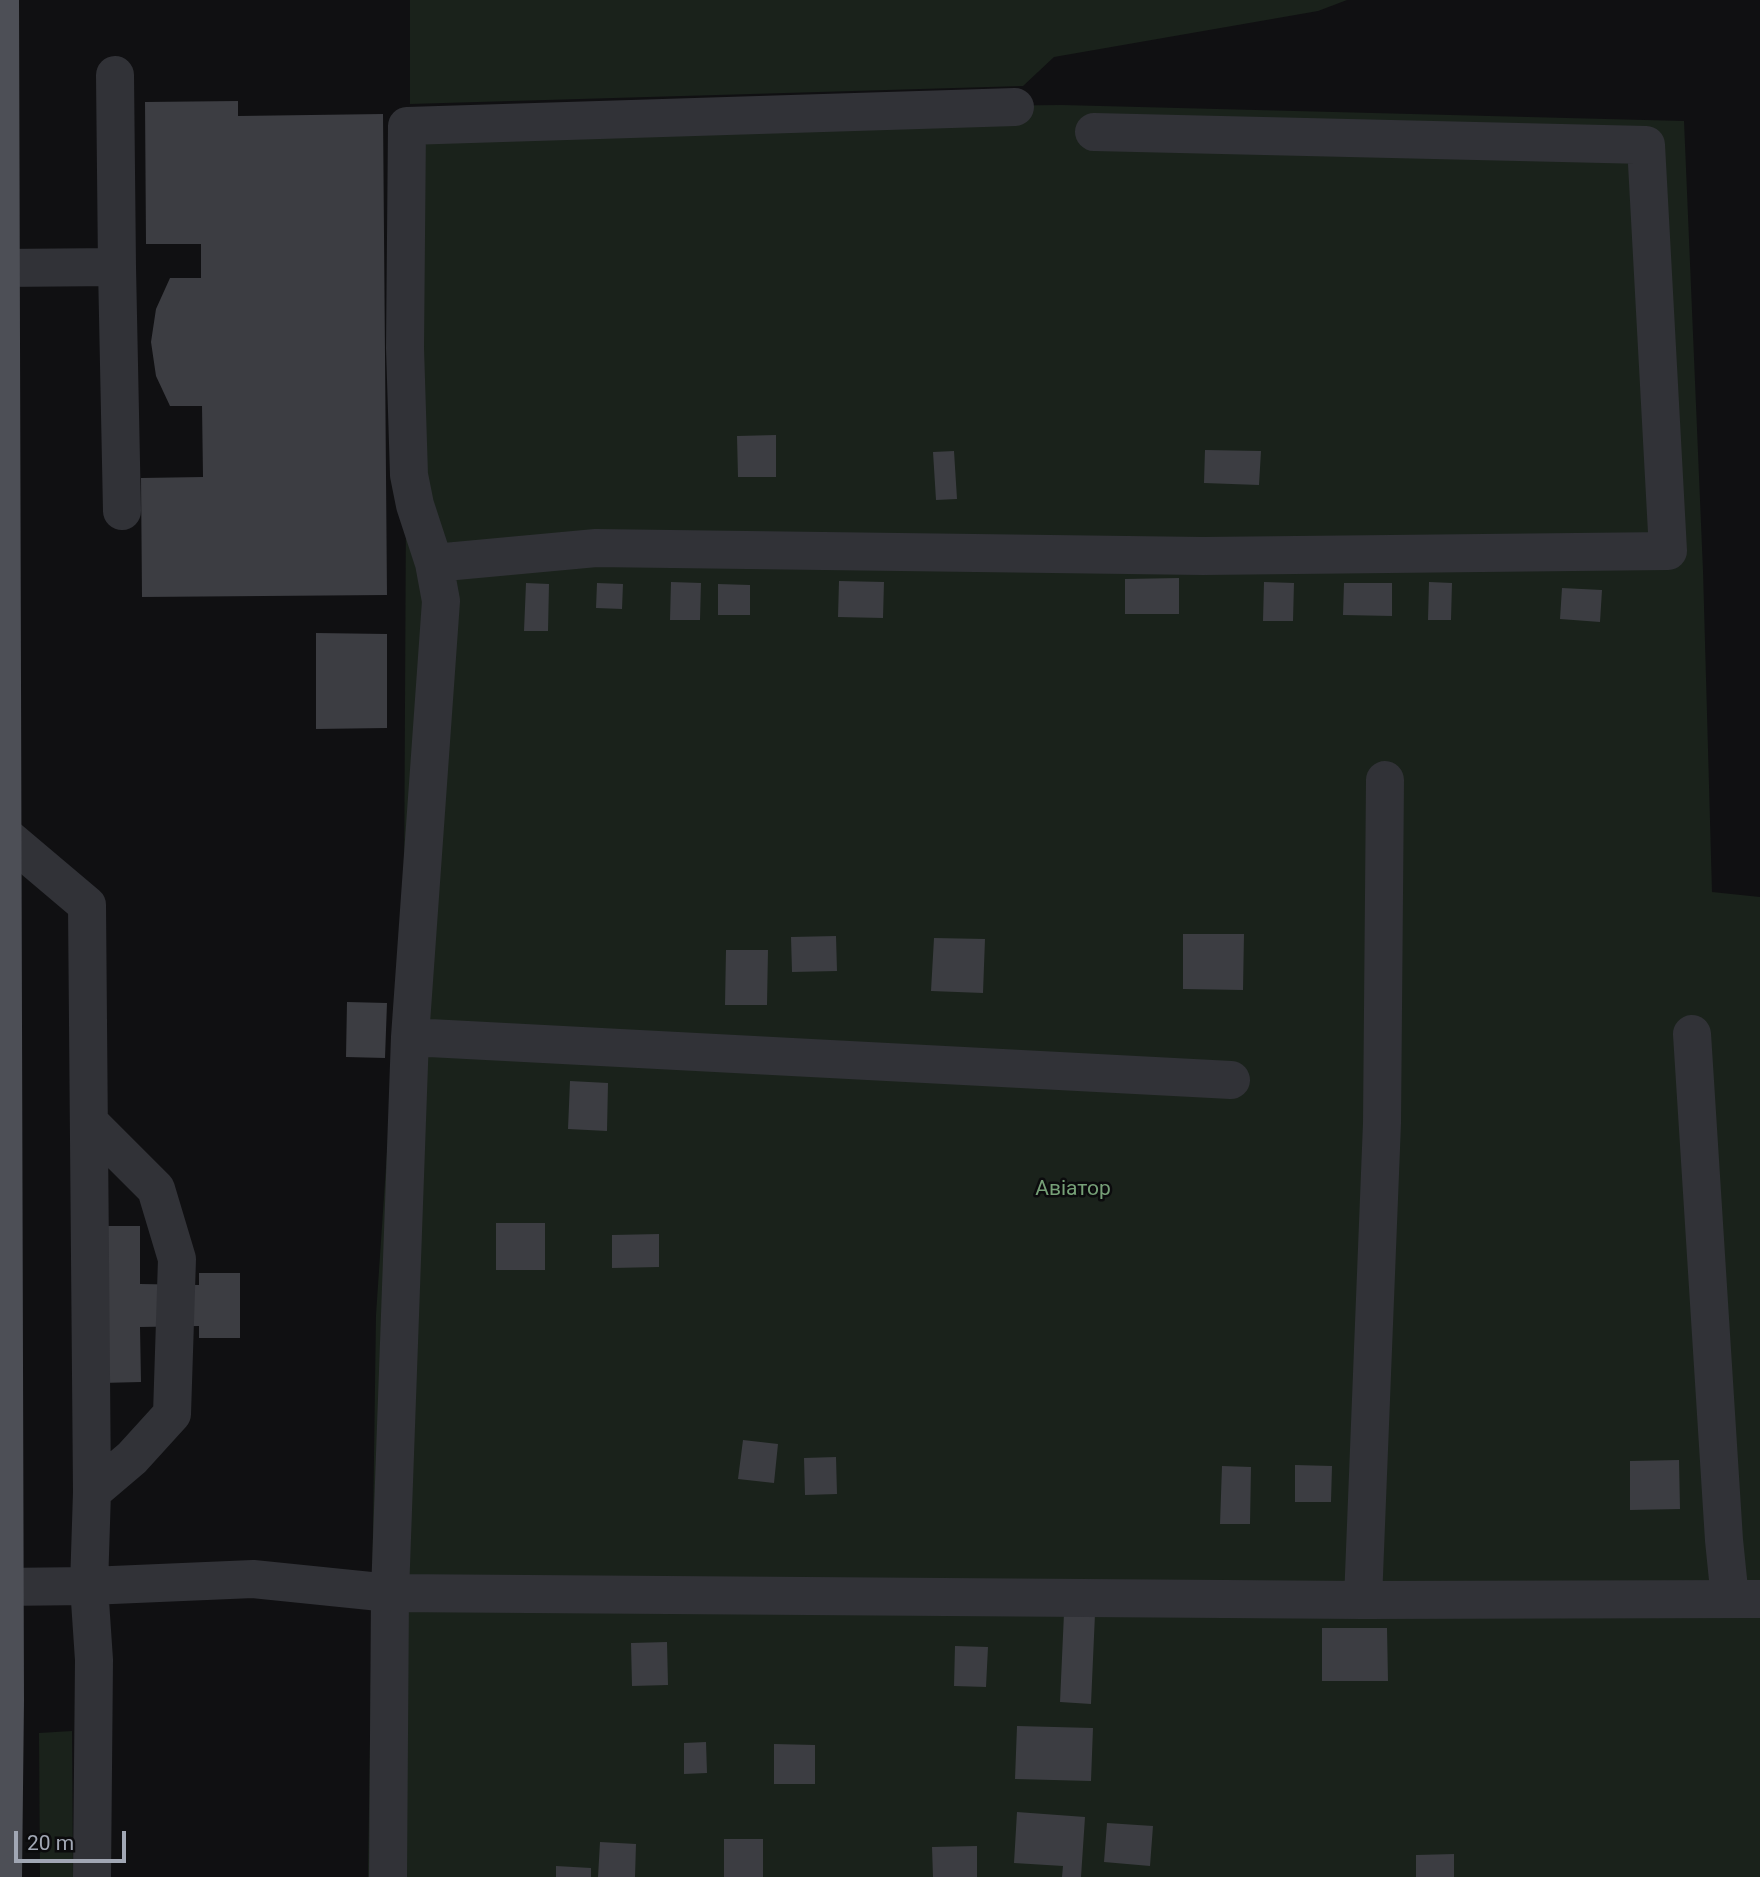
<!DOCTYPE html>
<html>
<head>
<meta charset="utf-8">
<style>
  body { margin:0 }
  #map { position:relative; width:1760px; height:1877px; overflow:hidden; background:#101012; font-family:Roboto,sans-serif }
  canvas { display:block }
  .scale { position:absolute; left:14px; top:1831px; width:112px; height:32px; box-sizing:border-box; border:4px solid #a1a7b4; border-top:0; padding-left:9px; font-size:21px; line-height:24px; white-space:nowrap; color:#a1a7b4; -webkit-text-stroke:5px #0b0b0d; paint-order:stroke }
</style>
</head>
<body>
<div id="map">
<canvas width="1760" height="1877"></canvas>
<div class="scale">20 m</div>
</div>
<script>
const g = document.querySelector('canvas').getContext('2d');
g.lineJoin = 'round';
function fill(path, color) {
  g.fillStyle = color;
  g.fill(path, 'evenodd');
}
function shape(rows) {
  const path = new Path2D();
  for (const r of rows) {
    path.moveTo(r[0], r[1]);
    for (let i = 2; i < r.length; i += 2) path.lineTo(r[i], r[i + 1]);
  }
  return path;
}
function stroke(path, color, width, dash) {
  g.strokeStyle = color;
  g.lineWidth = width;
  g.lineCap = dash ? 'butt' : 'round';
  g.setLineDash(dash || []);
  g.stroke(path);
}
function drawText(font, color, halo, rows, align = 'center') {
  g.font = font + ' Roboto,sans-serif';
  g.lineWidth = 5;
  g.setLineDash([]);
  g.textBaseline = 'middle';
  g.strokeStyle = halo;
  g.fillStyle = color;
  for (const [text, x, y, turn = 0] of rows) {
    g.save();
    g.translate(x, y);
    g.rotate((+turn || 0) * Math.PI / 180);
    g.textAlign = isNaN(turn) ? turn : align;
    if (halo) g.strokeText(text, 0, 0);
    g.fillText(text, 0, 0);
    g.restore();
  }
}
fill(shape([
  [410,0,1347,0,1318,11,1054,57,1023,86,410,104],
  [1062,105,1684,121,1703,571,1712,892,1760,897,1760,1877,368,1877,376,1315,404,899,408,112],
  [72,1731,73,1877,40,1877,39,1733]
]), '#1a221b');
fill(shape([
  [238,101,238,116,383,114,387,595,142,597,141,478,203,477,202,406,170,406,156,376,151,342,156,309,170,278,201,278,201,244,146,244,145,102],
  [776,435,776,477,738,477,737,436],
  [1205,450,1261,451,1259,485,1204,483],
  [954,451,957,499,936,500,933,452],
  [1179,578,1179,614,1125,614,1125,579],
  [839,581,884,582,883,618,838,617],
  [671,582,701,583,700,620,670,620],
  [1264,582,1294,583,1293,621,1263,621],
  [1429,582,1452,583,1451,620,1428,620],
  [526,583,549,584,548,631,524,631],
  [597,583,623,584,622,609,596,608],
  [1344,583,1392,583,1392,616,1343,615],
  [718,584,750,585,750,615,718,615],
  [1562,588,1602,590,1600,622,1560,619],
  [316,633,387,634,387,728,316,729],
  [1183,934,1244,934,1243,990,1183,989],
  [836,936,837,971,792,972,791,937],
  [934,938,985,939,983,993,931,991],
  [726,950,768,950,767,1005,725,1005],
  [347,1002,387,1003,385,1058,346,1057],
  [570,1081,608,1083,607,1131,568,1129],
  [496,1223,545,1223,545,1270,496,1270],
  [100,1226,140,1226,140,1284,199,1285,199,1273,240,1273,240,1338,199,1338,199,1326,140,1327,141,1382,101,1383],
  [659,1234,659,1267,612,1268,612,1235],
  [743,1440,778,1444,774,1483,738,1479],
  [836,1457,837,1494,805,1495,804,1458],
  [1679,1460,1680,1509,1630,1510,1630,1461],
  [1295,1465,1332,1466,1331,1502,1295,1502],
  [1222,1466,1251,1467,1250,1524,1220,1524],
  [1064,1613,1095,1614,1091,1704,1060,1702],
  [1322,1628,1387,1628,1388,1681,1322,1681],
  [667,1642,668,1685,632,1686,631,1643],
  [955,1646,988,1647,986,1687,954,1686],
  [1017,1726,1093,1728,1091,1781,1015,1779],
  [706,1742,707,1773,684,1774,684,1743],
  [774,1744,815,1745,815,1784,774,1784],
  [1017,1812,1085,1817,1081,1877,1062,1877,1063,1866,1014,1863],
  [1107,1823,1153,1826,1150,1866,1104,1862],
  [724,1839,763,1839,763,1877,724,1877],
  [600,1842,636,1844,635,1877,598,1877],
  [977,1846,977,1877,933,1877,932,1847],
  [1454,1854,1454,1877,1416,1877,1416,1855],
  [556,1866,591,1868,591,1877,556,1877]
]), '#3c3d42');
stroke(shape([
  [117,267,122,511],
  [1,268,117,267,115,75],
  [434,563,596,548,1203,556,1668,551,1646,145,1094,132],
  [3,834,87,905,92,1492,89,1586,94,1660,92,1877],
  [1692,1034,1724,1540,1730,1599],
  [410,1037,1231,1080],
  [89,1122,156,1189,177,1259,172,1414,132,1458,92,1492],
  [0,1587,89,1586,253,1579,390,1593,1363,1600,1760,1599],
  [1363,1600,1382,1123,1385,780],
  [388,1877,390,1593,410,1037,441,601,434,563,415,505,409,475,405,348,407,126,1015,107]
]), '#313237', 38);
stroke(shape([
  [0,0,5,1700,3,1877]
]), '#4d4f56', 38);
drawText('21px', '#76a077', '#0b0b0d', [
  ["Авіатор",1073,1190]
]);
</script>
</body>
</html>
